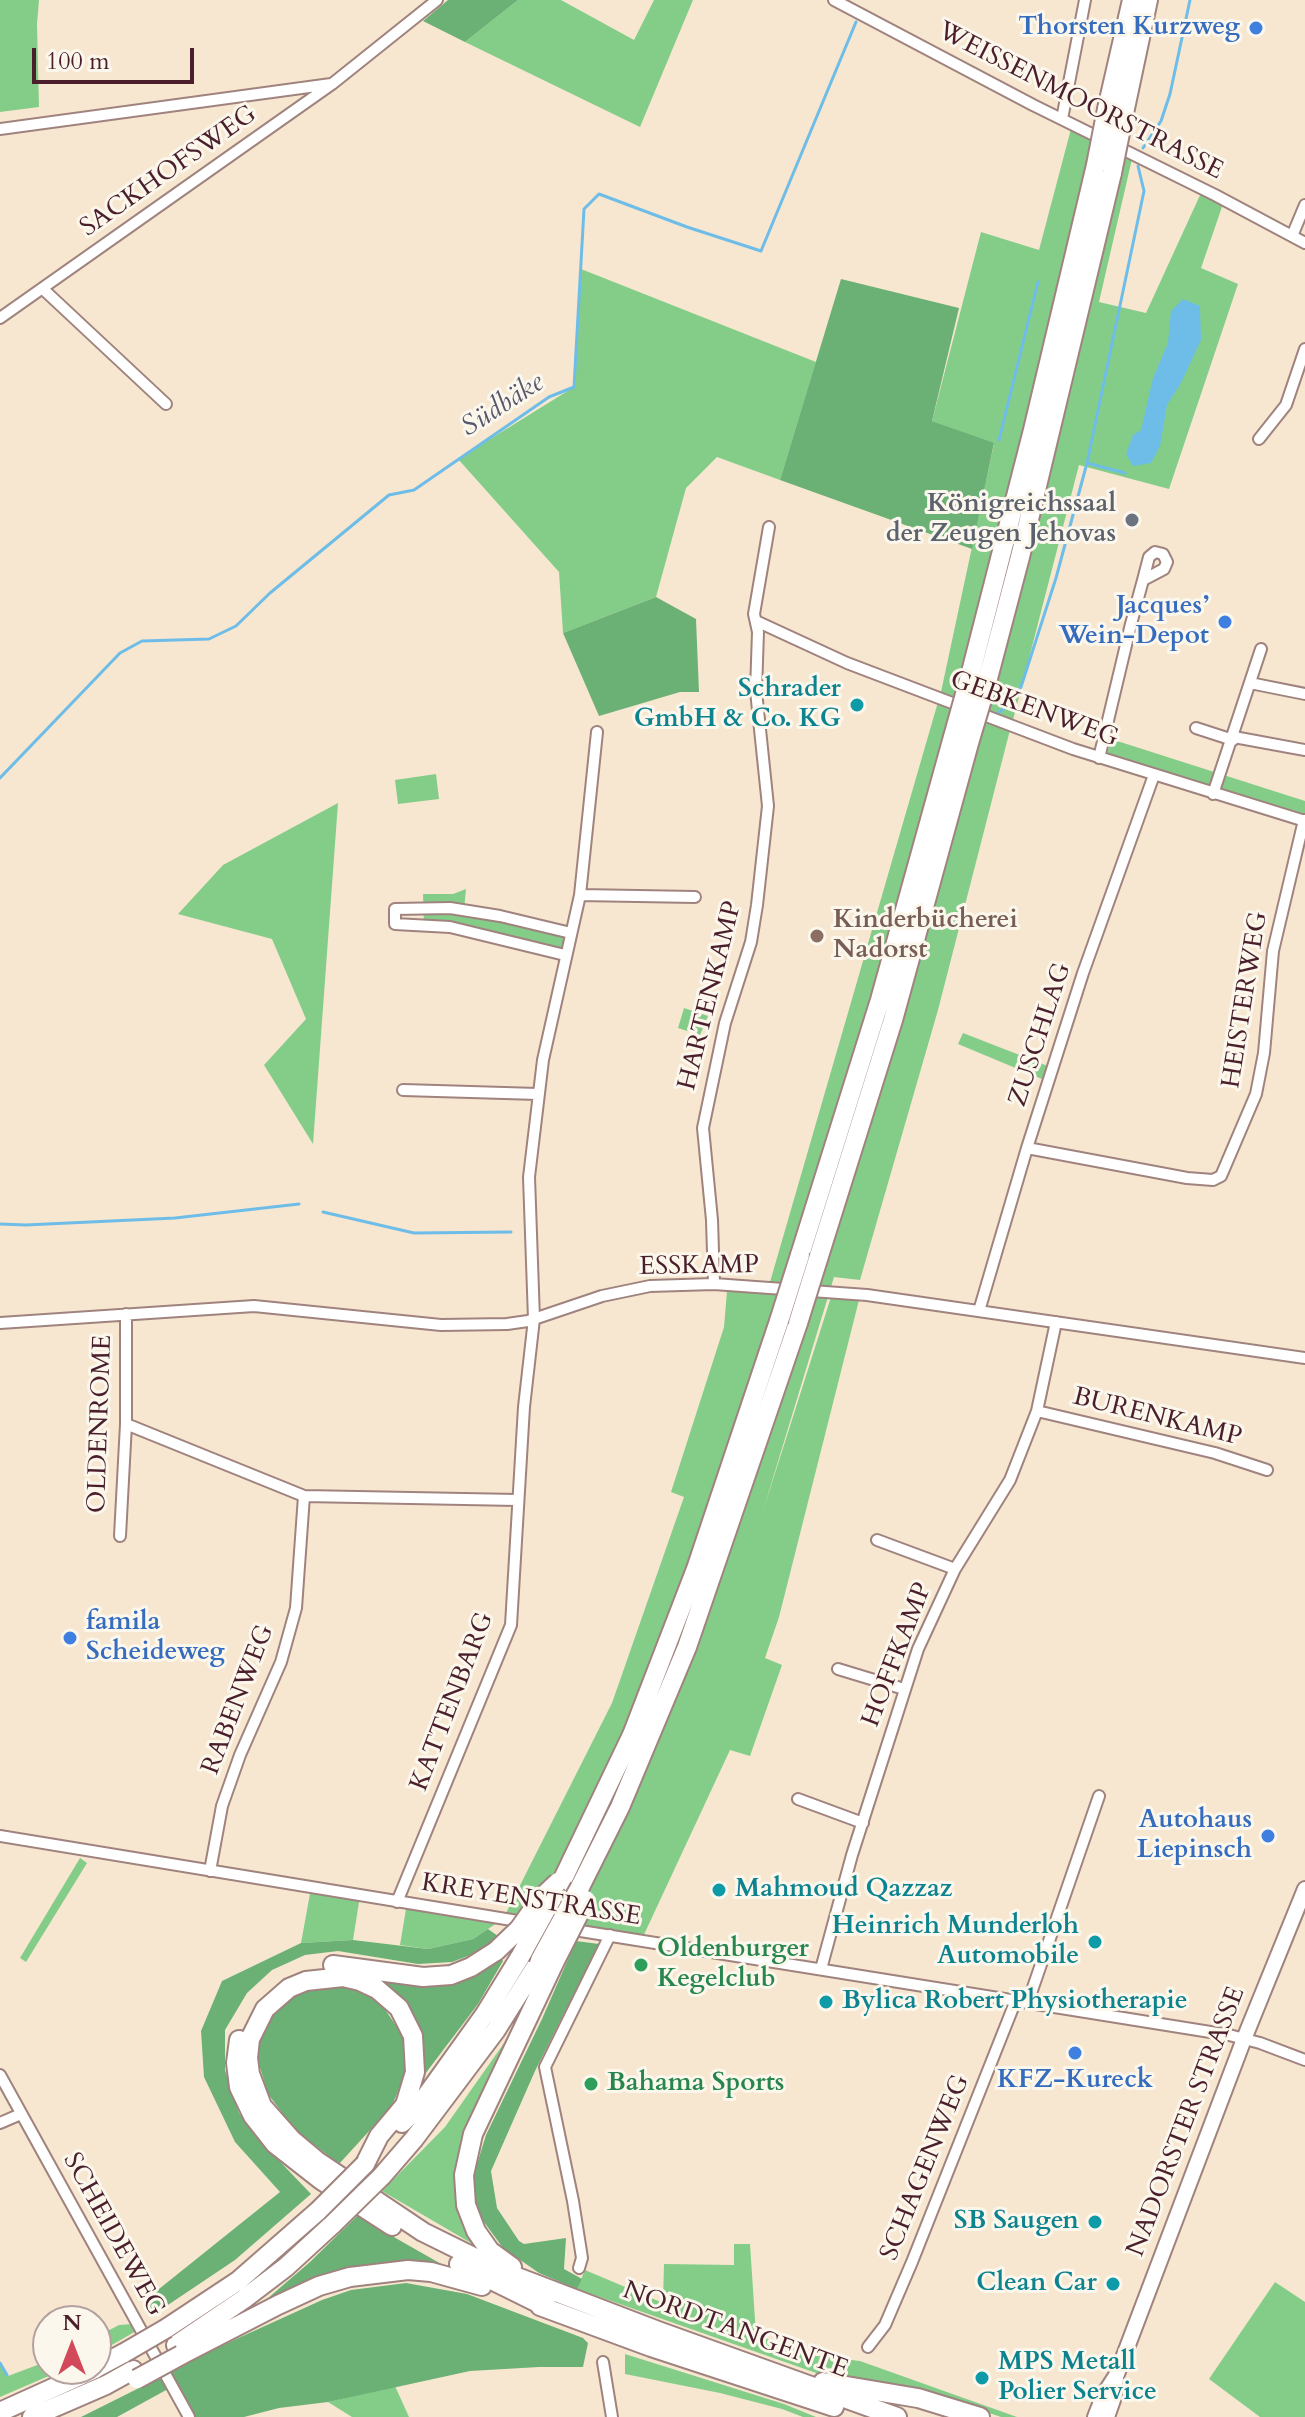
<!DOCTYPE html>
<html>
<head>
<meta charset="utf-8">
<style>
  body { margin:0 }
  #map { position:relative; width:1305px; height:2417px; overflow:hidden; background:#f7e7d0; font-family:Cardo,serif }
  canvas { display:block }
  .north { position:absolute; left:32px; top:2305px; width:80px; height:80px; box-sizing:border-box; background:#fbf7ec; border:2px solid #b4a19f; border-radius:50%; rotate:0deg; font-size:22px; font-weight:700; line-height:32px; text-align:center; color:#4a1f2b }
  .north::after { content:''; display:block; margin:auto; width:28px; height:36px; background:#d1495b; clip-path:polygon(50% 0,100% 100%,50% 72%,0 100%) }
  .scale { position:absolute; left:32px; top:48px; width:162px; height:36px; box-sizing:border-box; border:4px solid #4a1f2b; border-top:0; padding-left:10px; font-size:24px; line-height:28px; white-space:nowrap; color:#4a1f2b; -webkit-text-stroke:6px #fbf7ec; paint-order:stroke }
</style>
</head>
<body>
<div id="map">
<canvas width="1305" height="2417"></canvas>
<div class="north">N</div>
<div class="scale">100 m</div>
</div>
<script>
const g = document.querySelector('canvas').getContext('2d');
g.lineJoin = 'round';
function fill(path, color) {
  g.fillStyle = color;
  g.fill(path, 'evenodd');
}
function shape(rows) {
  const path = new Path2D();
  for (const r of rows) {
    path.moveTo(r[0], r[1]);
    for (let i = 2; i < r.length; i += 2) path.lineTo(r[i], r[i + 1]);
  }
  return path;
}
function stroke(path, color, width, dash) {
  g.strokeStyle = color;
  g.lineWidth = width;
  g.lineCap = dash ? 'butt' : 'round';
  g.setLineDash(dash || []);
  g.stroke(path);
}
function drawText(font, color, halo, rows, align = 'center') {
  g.font = font + ' Cardo,serif';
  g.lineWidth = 6;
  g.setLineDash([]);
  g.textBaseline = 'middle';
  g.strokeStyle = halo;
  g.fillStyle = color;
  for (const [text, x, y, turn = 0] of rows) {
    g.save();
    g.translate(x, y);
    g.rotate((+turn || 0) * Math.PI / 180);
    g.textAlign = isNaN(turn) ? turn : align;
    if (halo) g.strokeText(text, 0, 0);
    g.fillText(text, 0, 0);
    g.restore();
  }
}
fill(shape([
  [0,0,39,0,37,24,39,107,0,112],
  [518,0,561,0,634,40,654,0,693,0,640,127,465,42],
  [1071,129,1132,159,1099,302,1146,313,1201,193,1223,204,1201,268,1238,284,1169,489,1079,465,1013,720,941,692,994,444,932,421,981,232,1039,250],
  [581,269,816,362,780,480,717,457,686,488,656,597,563,633,559,572,458,459,574,387],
  [938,702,1010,730,938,1010,860,1280,834,1277,763,1511,831,1297,859,1300,779,1617,765,1658,782,1665,750,1756,730,1750,641,1941,503,1919,473,1939,428,1949,400,1945,407,1903,503,1919,612,1703,684,1497,671,1492,724,1327,727,1291,764,1293,770,1282],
  [1111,739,1305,801,1305,816,1214,790,1107,755],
  [436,774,439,799,398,804,395,780],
  [338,803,313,1144,264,1065,306,1019,272,939,178,914,223,865],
  [466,889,464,910,571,933,565,955,424,926,423,894,453,894],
  [684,1008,708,1016,700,1035,678,1028],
  [963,1033,1053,1068,1049,1082,958,1044],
  [80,1858,87,1863,26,1962,20,1958],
  [311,1888,360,1896,353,1940,301,1943],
  [528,2009,461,2161,483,2250,382,2191,445,2127],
  [734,2244,750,2244,756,2335,817,2356,860,2361,1017,2417,1001,2417,945,2398,819,2374,577,2289,585,2270,663,2303,664,2264,734,2265],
  [1275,2282,1305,2302,1305,2417,1260,2417,1209,2379],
  [132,2324,138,2330,96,2354,96,2337,119,2325],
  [625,2354,784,2404,816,2417,803,2417,782,2409,720,2393,625,2374],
  [48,2361,48,2369,65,2369,0,2397,0,2363,8,2376],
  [395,2386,409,2417,352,2417,328,2402]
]), '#84cd89');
fill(shape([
  [448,0,518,0,465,42,423,21],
  [841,279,959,308,932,421,994,443,972,549,780,480],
  [656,597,696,619,699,692,680,692,599,716,563,633],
  [488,1929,498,1936,476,1953,452,1962,418,1964,338,1951,305,1955,272,1970,247,1993,225,2030,225,2070,239,2113,267,2148,311,2194,235,2260,153,2315,144,2301,280,2192,235,2142,204,2077,201,2031,222,1981,301,1943,353,1940,428,1949,473,1939],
  [576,1941,599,1944,535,2071,491,2171,497,2208,519,2241,524,2244,566,2238,564,2269,582,2279,577,2289,539,2273,503,2248,476,2211,474,2174,486,2135,542,2019],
  [501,1958,503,1961,478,2004,419,2082,422,2046,415,2018,398,1995,371,1975,408,1983],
  [317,1984,354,1987,382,2005,403,2036,406,2071,392,2106,339,2164,295,2130,268,2094,256,2054,261,2022,284,1997],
  [357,2216,450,2269,392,2264,253,2311,310,2262],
  [406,2283,467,2294,583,2338,588,2343,583,2367,539,2367,470,2371,328,2402,279,2408,244,2417,195,2417,168,2370,322,2300,351,2290],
  [163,2376,168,2389,117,2417,81,2417]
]), '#6bb075');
fill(shape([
  [1183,299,1200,306,1201,340,1181,383,1167,405,1160,446,1151,463,1133,466,1126,454,1133,435,1141,430,1153,378,1168,343,1171,311]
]), '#6ebde8');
stroke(shape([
  [1143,148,1161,121,1170,94,1190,0],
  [999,440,1038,282],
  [1087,463,1125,473],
  [997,714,1010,703,1021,687,1056,578,1087,463,1144,191,1138,166],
  [0,778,120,653,142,641,209,639,236,626,270,593,389,495,414,490,549,397,574,387,584,209,599,194,687,227,761,251,856,22],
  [323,1212,414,1233,511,1232],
  [0,1224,26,1225,175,1218,299,1204],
  [0,2363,7,2375]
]), '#6ebde8', 3);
const street = shape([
  [834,0,1033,105,1215,195,1305,243],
  [1062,119,1085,0],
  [0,129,331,84],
  [1292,236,1305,205],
  [43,289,166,404],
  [0,318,332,84,437,0],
  [1259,439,1286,405,1305,349],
  [756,621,847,663,1073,749,1305,821],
  [1250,683,1305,694],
  [1196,728,1233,740],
  [1234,737,1305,750],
  [1099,758,1131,624,1143,580,1149,557,1155,552,1163,554,1167,562,1164,569,1143,580],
  [1213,794,1261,649],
  [580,895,695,897],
  [565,955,450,927,395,924,395,909,450,908,500,916,571,933],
  [403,1090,538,1094],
  [1027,1148,1187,1178,1213,1180,1221,1176,1256,1094,1264,1053,1273,951,1304,820],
  [714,1284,712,1220,703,1128,725,1023,751,942,757,905,768,806,756,691,758,632,754,614,769,527],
  [979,1311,1027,1148,1083,973,1154,775],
  [0,1323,254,1306,441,1325,507,1324,528,1321,602,1296,650,1286,714,1284,867,1295,1305,1358],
  [1037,1411,1215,1453,1267,1470],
  [126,1424,304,1496,517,1500],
  [120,1536,126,1424,126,1314],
  [877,1540,955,1569],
  [838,1669,904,1689],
  [798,1799,863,1823],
  [0,1836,524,1922],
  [210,1871,222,1806,240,1755,281,1662,296,1608,304,1496],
  [397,1902,511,1625,524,1407,534,1319,529,1177,543,1060,580,895,597,732],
  [568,1929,1229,2035,1260,2043,1305,2060],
  [821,1969,852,1855,918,1649,955,1569,1010,1480,1037,1411,1056,1322],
  [1028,2002,1099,1796],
  [0,2075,189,2417],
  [0,2123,21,2114],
  [579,2268,582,2258,573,2201,545,2067,610,1935],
  [868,2347,885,2325,912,2262,1016,2000],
  [603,2362,612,2417]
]);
const secondary = shape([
  [1095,2417,1104,2394,1117,2374,1244,2039,1305,1889],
  [1107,2417,1114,2397,1116,2378]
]);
const highway = shape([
  [1107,109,1132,0],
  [1123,118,1148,0],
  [969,680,1033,430,1096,165],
  [986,686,1020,557,1112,173],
  [800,1255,880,1000,953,737],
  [819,1256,893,1020,969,743],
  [561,1883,632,1735,696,1569,779,1321],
  [580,1887,620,1807,687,1647,798,1323],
  [333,1965,423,1977,451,1975,471,1967,496,1951],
  [239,2040,236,2063,239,2087,253,2116,275,2144,321,2180,392,2226],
  [402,2123,419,2106,485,2014,520,1957],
  [365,2164,379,2136,405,2105,415,2072,413,2036,399,2008,377,1989,360,1981,343,1977,306,1981,289,1988,265,2009,250,2039,248,2058,250,2074,262,2106,292,2140,317,2161,423,2232,504,2272,658,2331,897,2417],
  [382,2176,414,2139,496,2030,540,1960],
  [459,2264,550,2309],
  [512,2267,490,2251,476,2231,466,2205,464,2175,473,2134,555,1961],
  [540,2306,651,2347,834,2407],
  [167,2328,238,2281,318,2211],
  [176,2345,244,2299,286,2267,333,2224],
  [181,2355,278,2305,319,2286,350,2277,408,2270,431,2272,482,2286],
  [96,2368,124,2353],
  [823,2382,918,2398,980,2417],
  [0,2412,95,2369],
  [32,2417,106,2385,133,2370]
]);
stroke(street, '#a0837e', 14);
stroke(secondary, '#a0837e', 18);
stroke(highway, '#a0837e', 22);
stroke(street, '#fff', 10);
stroke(secondary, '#fff', 14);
stroke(highway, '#fff', 18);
const highwayBridge = shape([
  [1096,165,1107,109],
  [1112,173,1123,118],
  [953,737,969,680],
  [969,743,986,686],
  [779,1321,800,1255],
  [798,1323,819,1256],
  [496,1951,519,1929,541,1898,558,1882],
  [520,1957,552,1899],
  [540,1960,580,1887],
  [555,1961,586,1900],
  [318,2211,365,2164],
  [333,2224,382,2176],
  [124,2353,167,2328],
  [137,2379,181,2355]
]);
stroke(highwayBridge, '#a0837e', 22, []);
stroke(highwayBridge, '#fff', 18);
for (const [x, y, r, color] of [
  [1256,28,8,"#3f7fe0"],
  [1132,520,8,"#6b7280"],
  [1225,622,8,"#3f7fe0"],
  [857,705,8,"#0f9aa8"],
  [817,936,8,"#8d6e63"],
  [70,1638,8,"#3f7fe0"],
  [1268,1836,8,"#3f7fe0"],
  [719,1890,8,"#0f9aa8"],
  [1095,1942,8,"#0f9aa8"],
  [641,1965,8,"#2e9e5b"],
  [826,2002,8,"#0f9aa8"],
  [1075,2053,8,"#3f7fe0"],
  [591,2084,8,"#2e9e5b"],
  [1095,2222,8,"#0f9aa8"],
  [1113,2284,8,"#0f9aa8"],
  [982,2378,8,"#0f9aa8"]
]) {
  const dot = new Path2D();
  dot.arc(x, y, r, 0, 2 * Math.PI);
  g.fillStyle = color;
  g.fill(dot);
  stroke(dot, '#fbf7ec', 3);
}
drawText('bold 26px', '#366cbe', '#fbf7ec', [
  ["Thorsten Kurzweg",1240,28],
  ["Jacques’",1209,607],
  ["Wein-Depot",1209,637],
  ["famila",86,1623,"left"],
  ["Scheideweg",86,1653,"left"],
  ["Autohaus",1252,1821],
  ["Liepinsch",1252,1851],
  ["KFZ-Kureck",1075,2081,"center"]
], 'right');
drawText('26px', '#4a1f2b', '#fbf7ec', [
  ["WEISSENMOORSTRASSE",1080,102,27],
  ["SACKHOFSWEG",169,172,-35],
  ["GEBKENWEG",1034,710,20],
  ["HARTENKAMP",711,996,-76],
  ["HEISTERWEG",1246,1000,-81],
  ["ZUSCHLAG",1041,1035,-72],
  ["ESSKAMP",699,1267,-1],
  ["BURENKAMP",1157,1418,14],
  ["OLDENROME",101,1424,-88],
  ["HOFFKAMP",898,1655,-69],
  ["RABENWEG",239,1700,-69],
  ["KATTENBARG",453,1702,-69],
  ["KREYENSTRASSE",531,1901,9],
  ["NADORSTER STRASSE",1187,2122,-69],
  ["SCHAGENWEG",926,2168,-68],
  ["SCHEIDEWEG",113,2235,61],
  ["NORDTANGENTE",735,2331,20]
]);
drawText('bold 26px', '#5b616d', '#fbf7ec', [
  ["Königreichssaal",1116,505],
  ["der Zeugen Jehovas",1116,535]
], 'right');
drawText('bold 26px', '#0d838f', '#fbf7ec', [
  ["Schrader",841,690],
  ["GmbH & Co. KG",841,720],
  ["Mahmoud Qazzaz",735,1890,"left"],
  ["Heinrich Munderloh",1079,1927],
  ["Automobile",1079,1957],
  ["Bylica Robert Physiotherapie",842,2002,"left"],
  ["SB Saugen",1079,2222],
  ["Clean Car",1097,2284],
  ["MPS Metall",998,2363,"left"],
  ["Polier Service",998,2393,"left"]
], 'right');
drawText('bold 26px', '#785e54', '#fbf7ec', [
  ["Kinderbücherei",833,921],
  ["Nadorst",833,951]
], 'left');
drawText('bold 26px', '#27864d', '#fbf7ec', [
  ["Oldenburger",657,1950],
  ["Kegelclub",657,1980],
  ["Bahama Sports",607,2084]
], 'left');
drawText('italic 28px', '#57566d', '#fbf7ec', [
  ["Südbäke",503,406,-33]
]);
</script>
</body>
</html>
